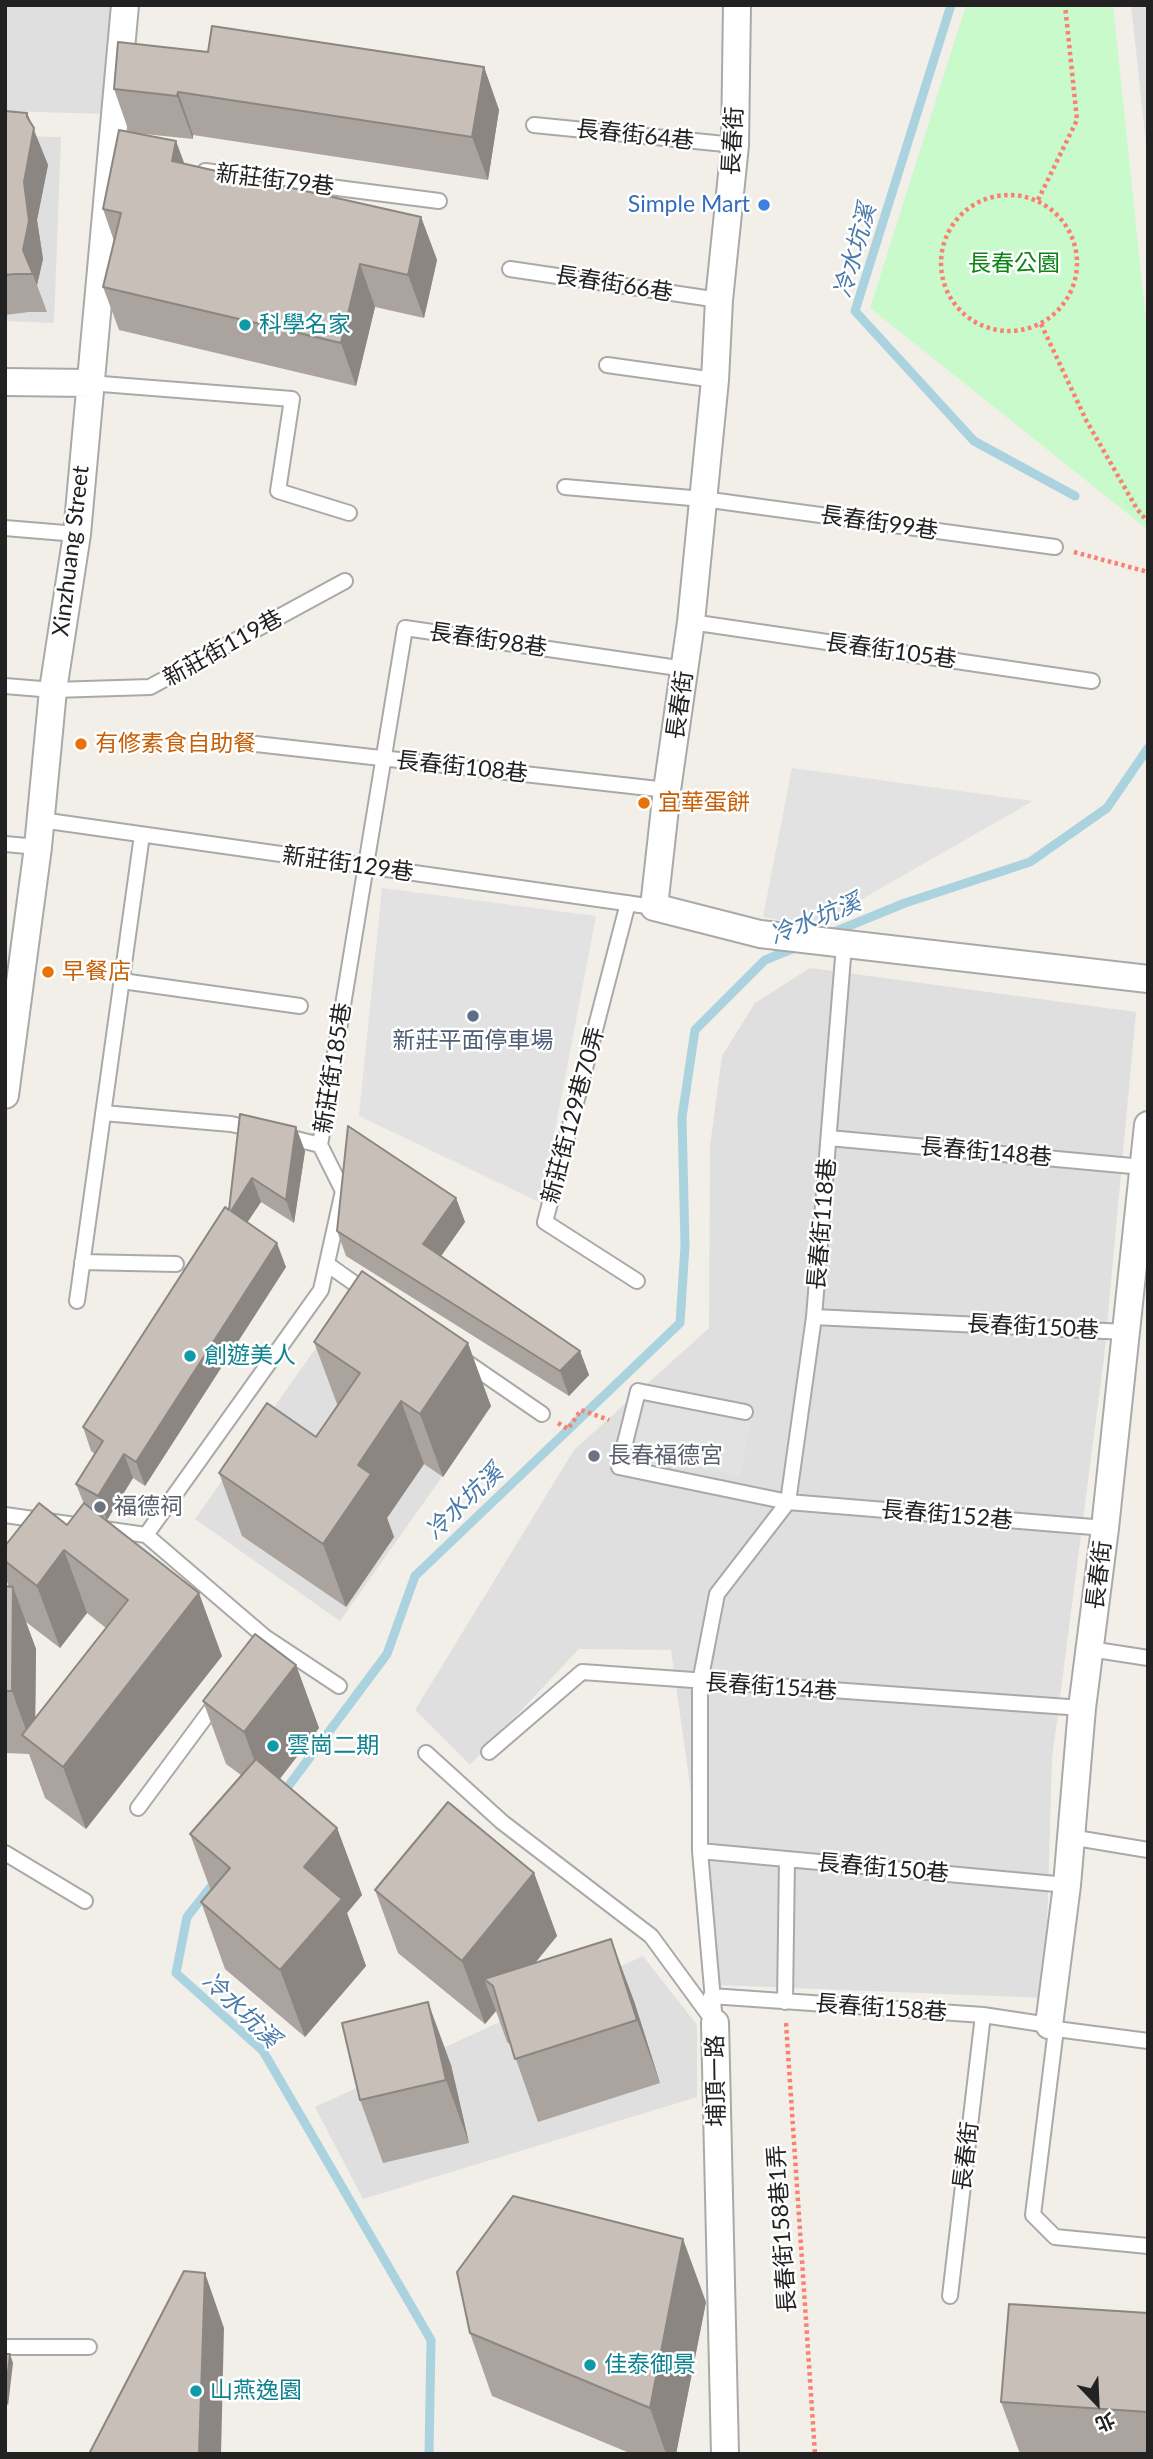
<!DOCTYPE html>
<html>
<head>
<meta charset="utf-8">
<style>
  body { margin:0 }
  #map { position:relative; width:1153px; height:2459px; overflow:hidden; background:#f2efe9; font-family:Lato,"Noto Sans TC",sans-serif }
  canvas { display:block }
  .frame { position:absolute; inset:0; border:7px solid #222; pointer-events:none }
  .north { position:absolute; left:1062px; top:2368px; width:70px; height:70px; -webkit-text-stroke:5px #fff; paint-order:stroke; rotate:157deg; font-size:19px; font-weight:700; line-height:28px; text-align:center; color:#222 }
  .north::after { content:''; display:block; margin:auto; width:24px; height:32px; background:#222; clip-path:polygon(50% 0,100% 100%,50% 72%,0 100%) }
</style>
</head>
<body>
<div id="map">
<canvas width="1153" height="2459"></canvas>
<div class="frame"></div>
<div class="north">北</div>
</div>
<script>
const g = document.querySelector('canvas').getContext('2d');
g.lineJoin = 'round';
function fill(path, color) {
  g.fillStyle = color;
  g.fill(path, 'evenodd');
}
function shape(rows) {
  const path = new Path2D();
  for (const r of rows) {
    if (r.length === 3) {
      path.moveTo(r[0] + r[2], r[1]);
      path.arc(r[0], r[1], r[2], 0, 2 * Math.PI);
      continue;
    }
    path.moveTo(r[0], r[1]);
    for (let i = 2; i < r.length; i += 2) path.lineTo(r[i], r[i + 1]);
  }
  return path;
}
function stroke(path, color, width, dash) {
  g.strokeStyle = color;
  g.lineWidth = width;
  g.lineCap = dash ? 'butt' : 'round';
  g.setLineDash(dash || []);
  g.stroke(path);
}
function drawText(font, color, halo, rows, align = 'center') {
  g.font = font + ' Lato,"Noto Sans TC",sans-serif';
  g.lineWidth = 5;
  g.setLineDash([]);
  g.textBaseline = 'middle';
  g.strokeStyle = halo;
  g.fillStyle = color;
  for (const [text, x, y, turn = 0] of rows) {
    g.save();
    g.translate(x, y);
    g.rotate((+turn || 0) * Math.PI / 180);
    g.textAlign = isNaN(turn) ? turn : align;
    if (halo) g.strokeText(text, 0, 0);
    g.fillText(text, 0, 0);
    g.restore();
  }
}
fill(shape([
  [5,5,110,5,106,114,5,111],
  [1131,5,1148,5,1148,165,1143,115],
  [5,136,61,137,54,323,5,321],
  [810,968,1136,1012,1104,1358,1052,1759,1045,1998,718,1985,671,1650,579,1649,470,1765,415,1710,574,1450,709,1328,710,1146,722,1056,755,1003],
  [347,1304,492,1406,340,1621,195,1519],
  [643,1956,697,2025,697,2097,363,2199,315,2107]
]), '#e0dfdf');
fill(shape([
  [966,5,1113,5,1148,340,1148,530,870,308]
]), '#c8facc');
fill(shape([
  [792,768,1033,801,815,926,763,917],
  [382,888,596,916,541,1203,359,1116],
  [643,1395,752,1418,740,1476,631,1454]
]), '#e2e2e2');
stroke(shape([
  [951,5,855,311,974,441,1075,496],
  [829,934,905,903,1030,862,1107,808,1148,748],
  [281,1796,387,1654,415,1576,680,1323,685,1246,682,1117,695,1030,765,960,797,947],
  [217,1879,187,1917,176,1973,263,2051,431,2340,429,2454]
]), '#aad3df', 9);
const lane = shape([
  [534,125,735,145],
  [205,171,439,201],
  [510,269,719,300],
  [607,365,715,380],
  [89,383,292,399,278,491,349,513],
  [565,487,703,499,1055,547],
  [5,528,77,534],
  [691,622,1092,681],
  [5,686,53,690,150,687,345,581],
  [256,744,667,790],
  [41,820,654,907],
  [5,844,38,847],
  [628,903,545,1222,637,1281],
  [122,981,300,1006],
  [103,1113,231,1124,258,1130],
  [284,1136,320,1145],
  [829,1138,1143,1167],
  [82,1262,176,1264],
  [327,1264,368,1293],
  [77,1301,142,835],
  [814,1317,1126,1332],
  [462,1359,542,1414],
  [745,1412,638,1391,619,1467,788,1502,1105,1528],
  [788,1502,814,1317,844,945],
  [5,1515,146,1535,321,1290,343,1191,320,1145,405,628,685,669],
  [146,1535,265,1637,251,1655],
  [265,1637,339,1686],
  [1090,1649,1148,1658],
  [489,1752,582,1672,1082,1708],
  [426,1753,502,1822,651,1936,714,2022],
  [138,1808,218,1700],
  [1070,1837,1148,1850],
  [700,1851,1067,1885],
  [5,1853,85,1901],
  [711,1996,983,2015,1049,2025,1056,2029,1148,2041],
  [785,2002,787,1859],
  [715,2023,700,1851,700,1682,717,1594,788,1502],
  [1056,2029,1033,2215,1055,2237,1148,2246],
  [950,2296,983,2015],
  [5,2347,89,2347]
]);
const street = shape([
  [737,5,735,145,719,300,715,380,691,622,667,790,654,907,760,934,1148,979],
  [5,382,89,383],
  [5,1095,38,847,53,690,77,534,125,5],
  [715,2023,725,2454],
  [1049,2025,1067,1885,1082,1708,1105,1528,1148,1125]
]);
stroke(lane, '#a9a9a9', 18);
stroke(street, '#a9a9a9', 30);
stroke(shape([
  [1009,263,68],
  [1038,200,1077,120,1065,5],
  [1041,324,1086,420,1137,509,1148,522],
  [1074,552,1148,572],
  [558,1423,568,1429,581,1410,609,1420],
  [786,2023,815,2454]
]), '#fa8072', 4.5, [3.5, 3.5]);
stroke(lane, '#fff', 14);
stroke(street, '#fff', 26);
fill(shape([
  [208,52,484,67,499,110,488,180,193,135,193,139,135,133,185,164,421,217,437,260,424,318,375,307,356,386,119,330,103,287,114,241,103,209,129,132,114,89],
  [5,111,27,113,48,165,37,220,43,259,37,285,47,312,29,312,5,315],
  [240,1114,305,1151,294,1223,261,1202,247,1222,286,1267,145,1486,133,1478,107,1520,101,1517,222,1656,86,1829,45,1798,29,1754,5,1753,5,1586,9,1587,5,1576,5,1546,67,1525,84,1504,76,1484,95,1454,91,1451,83,1427,229,1210],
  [87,1613,106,1628,35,1719,36,1649,26,1622,60,1648],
  [456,1198,465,1222,441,1256,580,1351,589,1375,569,1396,346,1256,337,1231],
  [314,1342,491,1406,443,1477,424,1464,387,1518,394,1537,346,1607,242,1536,219,1473,316,1437,338,1405,337,1404],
  [296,1665,319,1728,280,1779,337,1828,362,1895,347,1913,366,1966,305,2037,225,1969,201,1902,211,1891,190,1834,241,1775,226,1764,203,1701],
  [534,1873,557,1936,535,1963,634,2001,660,2083,538,2122,511,2045,507,2042,496,2011,485,2024,398,1953,375,1890],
  [451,2065,469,2143,383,2163,360,2100],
  [706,2302,676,2454,632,2454,492,2396,470,2333],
  [1148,2313,1148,2454,1020,2454,1001,2402]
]), '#aba49e');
fill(shape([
  [484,67,499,110,488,180,472,137],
  [178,92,193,135,193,139,177,96],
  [27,113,48,165,37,220,43,259,37,285,23,250,24,182],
  [176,141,192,184,172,161],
  [421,217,437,260,424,318,408,275],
  [360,264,375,307,356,386,341,343],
  [296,1127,305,1151,294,1223,286,1200],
  [252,1178,261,1202,239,1235,231,1211],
  [456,1198,465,1222,432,1269,423,1244],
  [277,1243,286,1267,145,1486,136,1462],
  [468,1343,491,1406,443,1477,420,1414],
  [580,1351,589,1375,569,1396,560,1371],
  [401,1401,424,1464,387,1518,394,1537,346,1607,323,1544,358,1465],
  [124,1454,133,1478,107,1520,98,1496],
  [64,1550,87,1613,60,1648,37,1586],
  [13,1587,36,1649,35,1745,30,1741,12,1691],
  [199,1593,222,1656,86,1829,63,1767],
  [296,1665,319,1728,267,1795,244,1732],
  [337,1828,362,1895,347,1913,366,1966,305,2037,280,1970,304,1867],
  [534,1873,557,1936,500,2006,493,1986,484,1979,496,2011,485,2024,462,1961],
  [611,1939,634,2001,660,2083,637,2020],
  [428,2002,451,2065,469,2143,446,2080],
  [683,2239,706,2302,676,2454,666,2454,650,2408],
  [205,2273,224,2328,221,2454,199,2454],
  [10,2354,13,2363,8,2406,5,2398]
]), '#8b8681');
const building = shape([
  [212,26,484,67,472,137,178,92,177,96,114,89,118,42,208,52,212,26],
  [5,111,27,113,27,117,34,128,24,182,29,221,23,250,33,274,15,274,5,275,5,111],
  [119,130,176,141,172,161,421,217,408,275,360,264,341,343,103,287,121,213,103,209,119,130],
  [240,1114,296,1127,286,1200,252,1178,231,1211,277,1243,136,1462,124,1454,98,1496,76,1484,103,1441,83,1427,225,1207,229,1210,240,1114],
  [348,1126,456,1198,423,1244,580,1351,560,1371,337,1231,348,1126],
  [362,1271,468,1343,420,1414,401,1401,358,1465,371,1474,323,1544,219,1473,267,1403,316,1437,360,1373,314,1342,362,1271],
  [39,1503,67,1525,84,1503,199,1593,63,1767,22,1735,128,1600,64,1550,37,1586,5,1561,5,1546,39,1503],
  [5,1586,13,1587,12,1691,5,1691,5,1586],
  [255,1634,296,1665,244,1732,203,1701,255,1634],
  [256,1759,337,1828,304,1867,342,1899,280,1970,201,1902,230,1868,190,1834,256,1759],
  [448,1802,534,1873,462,1961,375,1890,448,1802],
  [611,1939,637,2020,515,2059,493,1986,484,1979,611,1939],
  [428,2002,446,2080,360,2100,342,2023,428,2002],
  [513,2196,683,2239,650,2408,470,2333,457,2272,513,2196],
  [184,2271,205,2273,199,2454,89,2454,184,2271],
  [1009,2304,1148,2313,1148,2412,1001,2402,1009,2304],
  [5,2354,10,2354,5,2398,5,2354]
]);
fill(building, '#c7bfb8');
stroke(building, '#8b8681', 2);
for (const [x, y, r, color] of [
  [764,205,7,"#3f7fe0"],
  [245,325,7,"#0f9aa8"],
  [81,744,7,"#e8710a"],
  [644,803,7,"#e8710a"],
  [48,972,7,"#e8710a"],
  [473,1016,7,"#5c6f8a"],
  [190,1356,7,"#0f9aa8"],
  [594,1456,7,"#6b7280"],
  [100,1507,7,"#6b7280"],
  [273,1746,7,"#0f9aa8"],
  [590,2365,7,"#0f9aa8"],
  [196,2391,7,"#0f9aa8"]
]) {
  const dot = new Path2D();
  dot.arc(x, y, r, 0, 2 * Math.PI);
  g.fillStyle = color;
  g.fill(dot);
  stroke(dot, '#fff', 2.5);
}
drawText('23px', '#222', '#fff', [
  ["長春街64巷",635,135,6],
  ["長春街",733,141,-87],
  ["新莊街79巷",275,180,7],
  ["長春街66巷",614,284,9],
  ["長春街99巷",879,523,8],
  ["Xinzhuang Street",71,551,-83],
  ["長春街98巷",488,640,8],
  ["新莊街119巷",223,648,-29],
  ["長春街105巷",891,651,8],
  ["長春街",680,705,-82],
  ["長春街108巷",462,767,6],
  ["新莊街129巷",348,864,8],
  ["新莊街185巷",333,1068,-81],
  ["新莊街129巷70弄",573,1115,-75],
  ["長春街148巷",986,1152,5],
  ["長春街118巷",822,1224,-85],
  ["長春街150巷",1033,1327,3],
  ["長春街152巷",947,1515,5],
  ["長春街",1099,1575,-83],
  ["長春街154巷",771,1687,4],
  ["長春街150巷",883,1868,5],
  ["長春街158巷",881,2008,4],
  ["埔頂一路",716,2081,-91],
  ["長春街",966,2156,-83],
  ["長春街158巷1弄",782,2229,-94]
]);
drawText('23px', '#366cbe', '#fff', [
  ["Simple Mart",750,205]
], 'right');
drawText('23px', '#0c8416', '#fff', [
  ["長春公園",1014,264]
]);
drawText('23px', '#0d838f', '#fff', [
  ["科學名家",259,325],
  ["創遊美人",204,1356],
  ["雲崗二期",287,1746],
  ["佳泰御景",604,2365],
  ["山燕逸園",210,2391]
], 'left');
drawText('23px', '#c56008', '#fff', [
  ["有修素食自助餐",95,744],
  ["宜華蛋餅",658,803],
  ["早餐店",62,972]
], 'left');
drawText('23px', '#4e5e75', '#fff', [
  ["新莊平面停車場",473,1041]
]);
drawText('23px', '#5b616d', '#fff', [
  ["長春福德宮",608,1456],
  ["福德祠",114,1507]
], 'left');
drawText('italic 24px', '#4a7aab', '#fff', [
  ["冷水坑溪",855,251,-74],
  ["冷水坑溪",815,919,-22],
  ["冷水坑溪",464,1502,-44],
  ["冷水坑溪",241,2010,44]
]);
</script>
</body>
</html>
